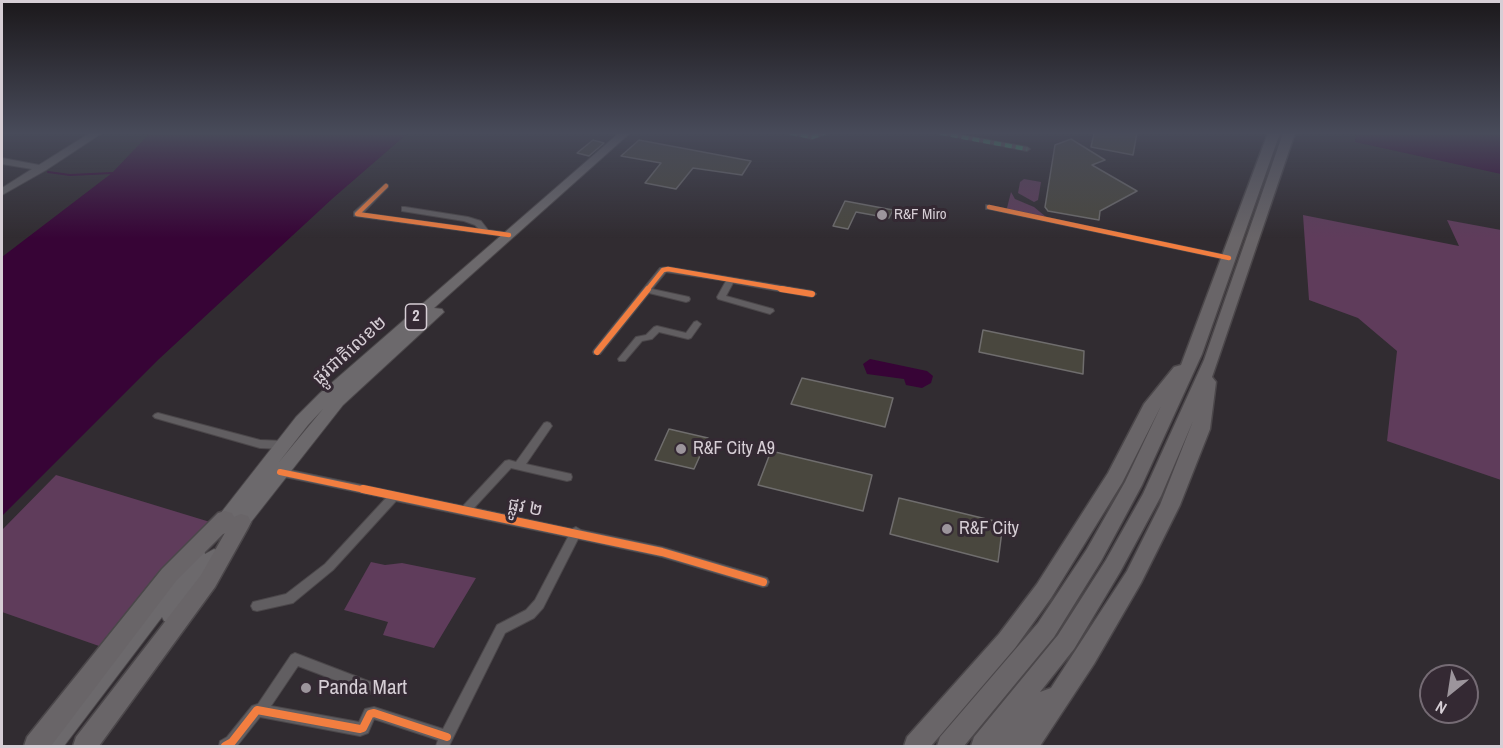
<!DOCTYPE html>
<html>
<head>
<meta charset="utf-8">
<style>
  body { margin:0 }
  #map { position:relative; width:1503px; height:748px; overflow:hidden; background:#312c31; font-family:"Archivo Narrow",sans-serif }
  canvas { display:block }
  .frame { position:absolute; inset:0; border:3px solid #d6ced5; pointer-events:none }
  .north { position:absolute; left:1419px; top:664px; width:60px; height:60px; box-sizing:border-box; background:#342933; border:2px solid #756b74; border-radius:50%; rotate:210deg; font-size:16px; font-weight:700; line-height:24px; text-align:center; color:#d6ced5 }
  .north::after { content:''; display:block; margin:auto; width:21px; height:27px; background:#9c959c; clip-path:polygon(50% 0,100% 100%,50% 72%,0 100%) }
</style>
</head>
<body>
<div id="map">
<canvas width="1503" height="748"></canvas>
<div class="frame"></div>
<div class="north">N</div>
</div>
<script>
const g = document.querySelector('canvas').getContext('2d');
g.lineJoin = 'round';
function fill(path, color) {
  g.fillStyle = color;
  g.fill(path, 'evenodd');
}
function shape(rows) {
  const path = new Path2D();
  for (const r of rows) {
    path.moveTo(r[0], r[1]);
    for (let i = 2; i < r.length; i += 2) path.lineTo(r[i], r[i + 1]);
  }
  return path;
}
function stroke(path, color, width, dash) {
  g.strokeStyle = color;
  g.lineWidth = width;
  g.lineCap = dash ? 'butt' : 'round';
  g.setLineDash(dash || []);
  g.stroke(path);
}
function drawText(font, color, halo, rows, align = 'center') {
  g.font = font + ' "Archivo Narrow","Noto Sans Khmer",sans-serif';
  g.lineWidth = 6;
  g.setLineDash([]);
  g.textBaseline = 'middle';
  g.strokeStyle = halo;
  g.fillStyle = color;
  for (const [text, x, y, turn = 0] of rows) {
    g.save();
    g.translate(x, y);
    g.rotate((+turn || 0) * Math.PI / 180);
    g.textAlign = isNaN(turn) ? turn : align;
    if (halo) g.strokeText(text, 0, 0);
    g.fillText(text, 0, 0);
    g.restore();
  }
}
fill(shape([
  [1024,179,1041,182,1038,200,1034,202,1018,193,1020,182],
  [1011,192,1015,199,1034,207,1051,221,1006,212],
  [1303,215,1459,246,1447,220,1501,230,1501,480,1387,441,1397,351,1358,318,1309,300],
  [56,475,210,522,157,574,99,646,2,612,2,530],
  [371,562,385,565,402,563,476,578,434,648,383,635,388,622,344,610]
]), '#5f3c5b');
fill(shape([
  [150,133,408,133,332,199,159,359,2,516,2,257,112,173],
  [1356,133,1501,134,1501,174,1355,142],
  [870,359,927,371,933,376,931,383,922,388,906,385,904,379,867,374,863,364]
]), '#370436');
stroke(shape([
  [48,172,70,175,112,173]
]), '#370436', 2);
const building = shape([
  [1094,133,1137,133,1133,155,1091,147,1094,133],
  [1071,139,1105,160,1092,165,1137,191,1100,211,1099,220,1048,211,1045,207,1055,145,1071,139],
  [593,140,604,143,589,156,577,153,593,140],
  [639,140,751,161,742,175,693,168,676,189,645,183,661,163,621,156,639,140],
  [845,201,893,210,889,218,856,212,848,229,833,226,845,201],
  [983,330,1084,351,1083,374,979,352,983,330],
  [802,378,893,398,885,427,791,404,802,378],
  [669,429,708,438,694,469,655,460,669,429],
  [771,451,872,475,863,511,758,485,771,451],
  [899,498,1003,523,998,562,890,534,899,498]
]);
fill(building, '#49473e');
stroke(building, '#6f6d6d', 1.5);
const street = shape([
  [787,133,812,135,818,133,828,133,812,139,787,133],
  [937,133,951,133,1027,147,1030,149,1027,151,937,133],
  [386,184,388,185,388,187,363,213,479,229,475,225,464,221,402,211,402,207,405,207,468,217,481,221,488,230,509,233,513,235,509,237,354,216,354,212,384,185,386,184],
  [986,205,1229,256,1233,258,1229,260,989,209,986,209,986,205],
  [668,267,812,291,816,294,812,297,733,283,726,296,773,309,774,311,770,314,718,299,717,297,726,281,666,272,652,289,689,297,690,299,689,301,686,302,649,293,600,354,594,354,593,352,594,350,660,268,668,267],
  [697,321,701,324,691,338,688,339,659,332,652,339,642,341,625,361,619,361,618,359,636,337,646,335,654,327,657,326,686,333,694,322,697,321],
  [158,413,260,440,284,441,287,442,289,445,287,448,284,449,260,448,155,418,153,416,155,414,158,413],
  [547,422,550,423,552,426,526,464,571,474,572,477,571,480,567,481,511,468,474,508,572,529,576,527,581,530,662,547,767,578,769,582,767,586,763,587,662,557,578,539,543,608,534,618,505,633,449,746,436,746,438,740,374,719,368,733,360,736,260,717,237,746,219,746,220,741,227,737,252,706,258,704,291,655,295,653,376,684,378,688,376,692,372,694,298,666,271,706,359,722,365,709,374,707,443,729,497,625,526,610,535,600,568,537,396,501,333,570,293,603,257,611,253,610,251,606,253,602,286,594,325,564,386,498,280,476,276,475,275,472,276,469,280,468,463,506,505,461,509,460,516,462,544,423,547,422]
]);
const secondary = shape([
  [90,133,102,133,46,170,2,195,2,188,32,169,2,164,2,158,39,165,90,133]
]);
const primary = shape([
  [619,133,630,133,434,308,442,309,444,312,343,405,240,536,234,538,228,536,226,533,219,535,213,533,210,528,213,523,296,417,320,393,619,133],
  [323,409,279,462,308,425,323,409],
  [197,548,204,550,205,554,214,549,221,551,223,557,178,621,171,624,164,621,162,617,64,746,40,746,43,738,190,550,197,548]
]);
const highway = shape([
  [1268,133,1280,133,1202,354,1142,485,1101,561,1054,637,964,746,937,746,940,737,1038,623,1087,549,1125,482,1161,406,1122,483,1051,598,1015,648,931,746,904,746,907,737,999,634,1037,584,1108,473,1144,404,1174,367,1181,365,1268,133],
  [1283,133,1295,133,1212,377,1216,382,1210,429,1180,505,1141,583,1094,664,1040,746,971,746,974,737,1058,635,1106,560,1143,494,1204,360,1283,133],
  [1193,421,1160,505,1127,571,1051,688,1040,692,1074,649,1120,572,1161,496,1193,421],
  [225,511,232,513,234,517,241,514,248,516,251,522,248,528,215,587,99,746,73,746,76,737,201,575,226,531,176,581,51,746,24,746,27,737,162,569,218,513,225,511]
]);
stroke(street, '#4b474a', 2);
stroke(secondary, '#4b474a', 2);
stroke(primary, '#4b474a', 2);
stroke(highway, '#4b474a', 3);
fill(street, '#615e61');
fill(secondary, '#656264');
fill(primary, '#6c696c');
fill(highway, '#696568');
stroke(shape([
  [790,133,812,137,825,133],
  [940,133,1027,149]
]), '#33b770', 4, [7, 4]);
stroke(shape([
  [386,186,357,214,509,235],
  [989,207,1229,258],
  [647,290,663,270,668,269,790,290]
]), '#f27e40', 4.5);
stroke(shape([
  [781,289,812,294],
  [597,352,648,289],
  [280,472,370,491]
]), '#f27e40', 6);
stroke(shape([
  [363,489,662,552,763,582],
  [225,746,232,742,257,710,360,729,363,728,370,714,374,713,447,737]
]), '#f27e40', 8);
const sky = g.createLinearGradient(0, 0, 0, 238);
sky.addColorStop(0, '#1b181b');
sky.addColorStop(0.56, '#484b5a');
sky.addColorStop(1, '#484b5a00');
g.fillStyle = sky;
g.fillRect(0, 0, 1503, 238);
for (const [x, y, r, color] of [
  [882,215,6,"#9c959c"],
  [681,449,6,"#9c959c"],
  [947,529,6,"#9c959c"],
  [306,688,6,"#9c959c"]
]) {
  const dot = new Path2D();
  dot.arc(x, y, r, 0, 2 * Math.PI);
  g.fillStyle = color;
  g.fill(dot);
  stroke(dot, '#342933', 2);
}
drawText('15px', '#d6ced5', '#342933', [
  ["R&F Miro",894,215]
], 'left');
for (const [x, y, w] of [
  [416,317,21]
]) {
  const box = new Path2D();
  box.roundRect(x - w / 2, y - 13, w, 26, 4.5);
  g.fillStyle = '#342933';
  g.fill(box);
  stroke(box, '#d6ced5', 1.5);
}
drawText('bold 16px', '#d6ced5', null, [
  ["2",416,317]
]);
drawText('18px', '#d6ced5', '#342933', [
  ["ផ្លូវជាតិលេខ២",350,351,-42],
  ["ផ្លូវ ២",525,508,11]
]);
drawText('18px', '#d6ced5', '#342933', [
  ["R&F City A9",693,449],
  ["R&F City",959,529]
], 'left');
drawText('21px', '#d6ced5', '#342933', [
  ["Panda Mart",318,688]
], 'left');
</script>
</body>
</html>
